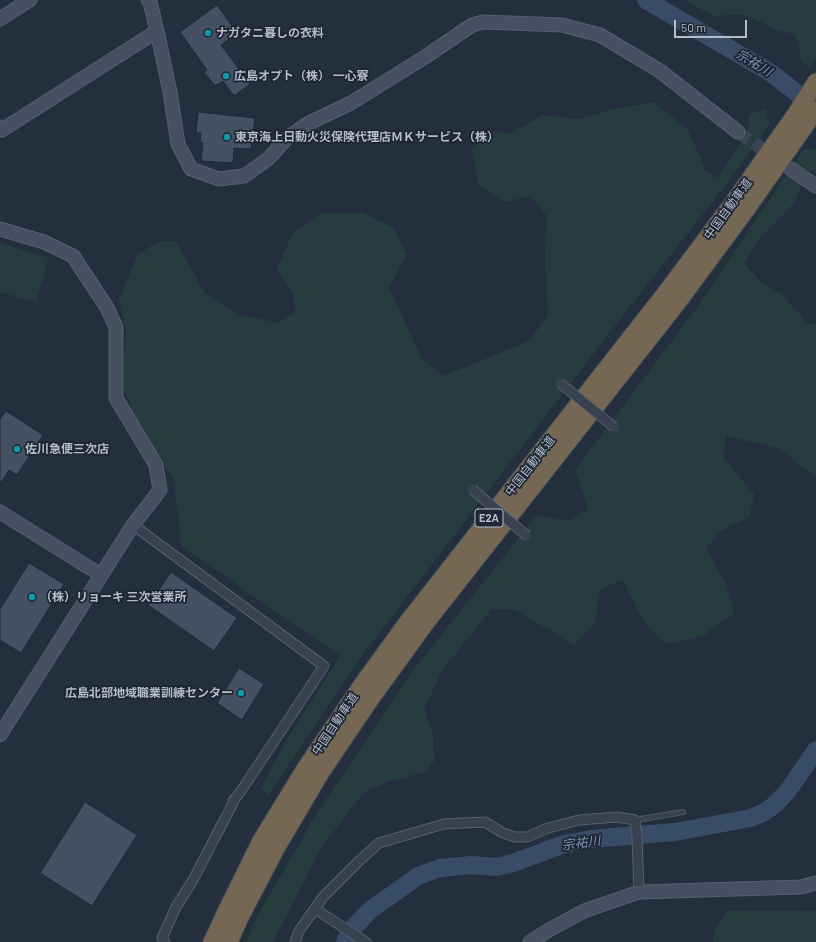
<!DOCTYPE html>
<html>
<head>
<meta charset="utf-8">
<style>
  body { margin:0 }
  #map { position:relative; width:816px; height:942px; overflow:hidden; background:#242f3e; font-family:Barlow,sans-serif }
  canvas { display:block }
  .scale { position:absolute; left:674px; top:20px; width:73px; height:18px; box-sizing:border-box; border:2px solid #b4bcc9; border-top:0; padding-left:5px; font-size:12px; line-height:14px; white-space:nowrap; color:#b4bcc9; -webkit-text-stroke:3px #1d2633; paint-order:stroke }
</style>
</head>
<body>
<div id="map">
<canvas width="816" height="942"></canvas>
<div class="scale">50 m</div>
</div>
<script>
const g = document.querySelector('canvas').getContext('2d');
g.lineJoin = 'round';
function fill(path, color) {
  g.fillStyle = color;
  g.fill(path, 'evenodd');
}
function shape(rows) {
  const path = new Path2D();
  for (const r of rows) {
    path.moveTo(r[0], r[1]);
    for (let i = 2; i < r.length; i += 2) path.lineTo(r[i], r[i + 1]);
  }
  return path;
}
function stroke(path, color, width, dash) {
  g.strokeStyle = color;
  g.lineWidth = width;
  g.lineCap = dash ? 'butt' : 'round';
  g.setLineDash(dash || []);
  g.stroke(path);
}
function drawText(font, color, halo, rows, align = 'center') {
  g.font = font + ' Barlow,"Noto Sans JP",sans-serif';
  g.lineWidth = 3.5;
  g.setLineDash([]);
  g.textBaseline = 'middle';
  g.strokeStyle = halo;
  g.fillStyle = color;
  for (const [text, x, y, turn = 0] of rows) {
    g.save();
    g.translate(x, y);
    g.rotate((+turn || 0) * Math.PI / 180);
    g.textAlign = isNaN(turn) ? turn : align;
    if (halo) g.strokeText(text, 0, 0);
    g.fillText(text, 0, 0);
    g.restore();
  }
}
fill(shape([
  [688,0,816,0,816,59,810,68,801,61,798,42,793,34,777,30,749,16,731,14,717,17,691,4],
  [654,102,688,130,706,171,717,178,748,132,749,114,765,109,770,122,736,172,617,323,358,661,268,795,261,788,283,746,340,656,181,546,174,480,134,414,123,385,126,330,119,300,137,255,157,242,176,241,204,292,239,314,278,323,296,312,293,293,277,270,292,234,323,213,363,213,394,228,407,255,389,287,421,357,443,376,529,341,548,315,545,265,546,215,530,196,506,202,479,185,472,150,489,131,509,134,543,115,579,119,613,109],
  [804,149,816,149,816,173,807,170,794,203,759,239,744,264,761,282,782,294,807,323,816,324,816,477,778,448,726,436,723,457,754,494,750,516,721,531,706,548,726,584,734,613,703,636,665,644,642,619,623,580,600,589,595,623,574,645,516,610,492,609,443,669,424,709,433,734,434,761,426,772,390,781,363,793,321,848,273,942,246,942,257,916,322,805,415,668,536,516,570,521,588,509,575,470,695,310],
  [0,243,49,258,36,302,0,292],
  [729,910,816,911,816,942,713,942,714,930]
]), '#263c3f');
stroke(shape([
  [646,0,771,73,816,108],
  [345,942,354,927,369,911,418,876,440,868,471,865,497,867,513,863,564,844,591,839,675,832,751,818,763,813,773,806,787,792,816,750]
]), '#394c67', 18);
const building = shape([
  [217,5,237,33,221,45,250,84,234,96,223,81,215,86,204,72,207,70,180,32,217,5],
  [198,112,255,118,251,149,234,148,233,163,201,161,203,143,200,142,201,133,196,133,198,112],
  [6,411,43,435,17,475,9,470,0,484,0,419,6,411],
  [29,563,64,584,21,653,0,640,0,609,29,563],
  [171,572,237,618,214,651,148,605,171,572],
  [239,668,264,684,242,720,217,703,239,668],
  [85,802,137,835,92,906,40,873,85,802]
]);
fill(building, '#455162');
stroke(building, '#1f2835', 1);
stroke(shape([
  [738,132,776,159]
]), '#3a4453', 13, [13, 6]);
const lane = shape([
  [635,820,683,812]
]);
const street = shape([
  [133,525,324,666,241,791,233,801,233,803,193,880,176,907,162,938,165,942],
  [315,909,366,942],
  [295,942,299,931,323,897,359,861,379,843,444,824,485,822,503,833,515,837,527,837,548,828,579,820,618,817,635,820,637,836,639,892]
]);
const secondary = shape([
  [148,0,150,2,157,31,170,92,178,144,191,169,219,179,244,176,268,159,287,138,309,123,351,103,425,57,472,25,483,22,562,25,600,35,660,71,738,132],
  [0,19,30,0],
  [0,127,2,130,157,31],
  [791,169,816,186],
  [0,229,44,242,73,256,106,306,116,327,116,398,156,465,160,490,133,525,0,735],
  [0,512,101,575],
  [530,942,549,930,584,911,639,892,801,887,816,883]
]);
const highway = shape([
  [212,942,227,910,261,841,307,766,360,688,407,623,665,294,734,202,796,114,816,82],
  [229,942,240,917,275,850,321,772,371,698,427,621,677,303,745,211,816,110]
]);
stroke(lane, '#565f6c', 6);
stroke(street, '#565f6c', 11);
stroke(secondary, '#565f6c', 15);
stroke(highway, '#434c59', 19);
stroke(lane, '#38414e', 4.5);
stroke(street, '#38414e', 9);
stroke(secondary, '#465061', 13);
stroke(highway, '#746855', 17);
const streetBridge = shape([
  [560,383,614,427],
  [472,489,527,536]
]);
stroke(streetBridge, '#565f6c', 11, []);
stroke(streetBridge, '#38414e', 9);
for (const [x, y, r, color] of [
  [208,33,4,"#0f9aa8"],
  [226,76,4,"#0f9aa8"],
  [227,137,4,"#0f9aa8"],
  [17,449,4,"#0f9aa8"],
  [32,597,4,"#0f9aa8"],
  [241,693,4,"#0f9aa8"]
]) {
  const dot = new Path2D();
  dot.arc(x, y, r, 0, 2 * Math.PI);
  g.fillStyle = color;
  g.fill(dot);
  stroke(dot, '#1d2633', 1.5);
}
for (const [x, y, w] of [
  [489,518,28]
]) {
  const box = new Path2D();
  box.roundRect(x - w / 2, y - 9, w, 18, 3);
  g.fillStyle = '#1d2633';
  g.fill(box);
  stroke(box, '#b4bcc9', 1);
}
drawText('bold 11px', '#b4bcc9', null, [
  ["E2A",489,518]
]);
drawText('bold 12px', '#b4bcc9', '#1d2633', [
  ["ナガタニ暮しの衣料",216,33],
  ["広島オプト（株） 一心寮",234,76],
  ["東京海上日動火災保険代理店ＭＫサービス（株）",235,137],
  ["佐川急便三次店",25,449],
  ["（株）リョーキ 三次営業所",40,597],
  ["広島北部地域職業訓練センター",233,693,"right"]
], 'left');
drawText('12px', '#b4bcc9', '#1d2633', [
  ["中国自動車道",728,209,-54],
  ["中国自動車道",530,466,-52],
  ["中国自動車道",335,724,-56]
]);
drawText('italic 13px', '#7c92b1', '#1d2633', [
  ["宗祐川",754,63,31],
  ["宗祐川",581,843,-8]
]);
</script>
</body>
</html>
